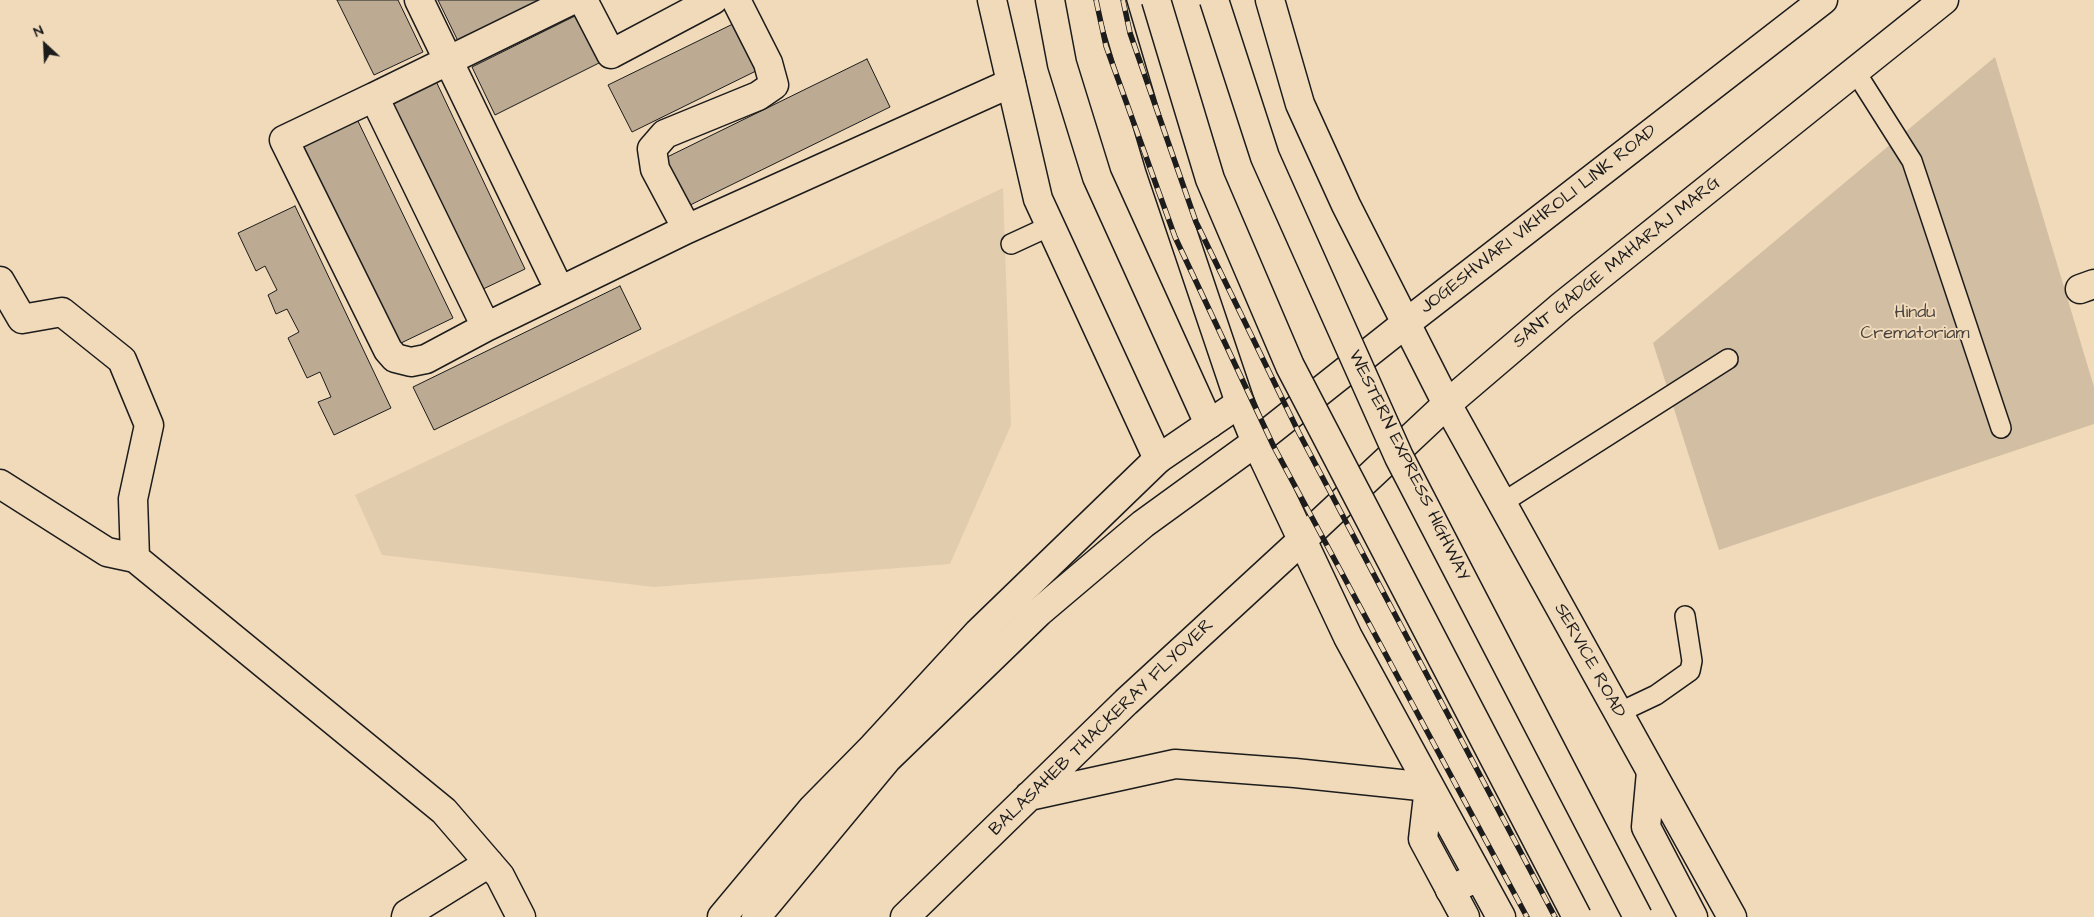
<!DOCTYPE html>
<html>
<head>
<meta charset="utf-8">
<style>
  body { margin:0 }
  #map { position:relative; width:2094px; height:917px; overflow:hidden; background:#f1daba; font-family:"Architects Daughter",sans-serif }
  canvas { display:block }
  .north { position:absolute; left:20px; top:20px; width:50px; height:50px; -webkit-text-stroke:4px #f1daba; paint-order:stroke; rotate:335deg; font-size:14px; font-weight:700; line-height:20px; text-align:center; color:#1c1c1c }
  .north::after { content:''; display:block; margin:auto; width:18px; height:22px; background:#1c1c1c; clip-path:polygon(50% 0,100% 100%,50% 72%,0 100%) }
</style>
</head>
<body>
<div id="map">
<canvas width="2094" height="917"></canvas>
<div class="north">N</div>
</div>
<script>
const g = document.querySelector('canvas').getContext('2d');
g.lineJoin = 'round';
function fill(path, color) {
  g.fillStyle = color;
  g.fill(path, 'evenodd');
}
function shape(rows) {
  const path = new Path2D();
  for (const r of rows) {
    path.moveTo(r[0], r[1]);
    for (let i = 2; i < r.length; i += 2) path.lineTo(r[i], r[i + 1]);
  }
  return path;
}
function stroke(path, color, width, dash) {
  g.strokeStyle = color;
  g.lineWidth = width;
  g.lineCap = dash ? 'butt' : 'round';
  g.setLineDash(dash || []);
  g.stroke(path);
}
function drawText(font, color, halo, rows, align = 'center') {
  g.font = font + ' "Architects Daughter",sans-serif';
  g.lineWidth = 4;
  g.setLineDash([]);
  g.textBaseline = 'middle';
  g.strokeStyle = halo;
  g.fillStyle = color;
  for (const [text, x, y, turn = 0] of rows) {
    g.save();
    g.translate(x, y);
    g.rotate((+turn || 0) * Math.PI / 180);
    g.textAlign = isNaN(turn) ? turn : align;
    if (halo) g.strokeText(text, 0, 0);
    g.fillText(text, 0, 0);
    g.restore();
  }
}
fill(shape([
  [1003,188,1011,425,950,564,654,587,382,555,355,495]
]), '#e1ccae');
fill(shape([
  [1995,57,2094,387,2094,424,1719,550,1653,343]
]), '#d2bea3');
const building = shape([
  [337,0,398,0,423,52,374,75,337,0],
  [438,0,543,0,458,41,438,0],
  [581,13,605,60,495,115,472,67,581,13],
  [737,22,760,69,632,132,608,85,737,22],
  [867,59,890,107,680,210,657,162,867,59],
  [434,77,525,269,479,291,387,99,434,77],
  [355,115,453,318,399,344,301,141,355,115],
  [295,206,391,408,334,435,318,402,331,397,320,372,307,378,288,338,299,332,287,309,276,314,268,295,277,290,265,266,256,271,238,233,295,206],
  [620,286,641,329,434,430,413,387,620,286]
]);
fill(building, '#bcab92');
stroke(building, '#1c1c1c', 1);
const service = shape([
  [1855,71,1912,161,2001,428],
  [1011,244,1050,226],
  [1502,503,1728,359],
  [1618,713,1656,695,1690,671,1692,661,1685,616]
]);
const minor = shape([
  [419,0,560,291],
  [572,0,374,97,486,327,687,229,1011,83],
  [583,0,611,54,713,0],
  [374,97,284,140,388,350,395,358,411,362,426,359,486,327],
  [687,229,655,169,652,149,665,134,758,96,774,85,768,63,736,0],
  [0,281,22,319,62,312,122,360,149,425,133,499,135,558,444,811,500,876,521,917],
  [2080,289,2094,284],
  [0,484,107,552,135,558],
  [406,917,407,914,489,863],
  [722,917,813,808,873,747,978,633,1158,459]
]);
const tertiary = shape([
  [992,0,1038,199,1158,459,1240,403],
  [1447,404,1732,917],
  [1429,787,1423,839,1465,917]
]);
const secondary = shape([
  [1050,0,1062,64,1097,177,1209,424],
  [1270,0,1300,104,1346,205,1447,404]
]);
const primary = shape([
  [1029,796,1175,764,1295,773,1429,787],
  [756,917,887,759,1039,612,1143,524,1256,442,1405,324,1823,0],
  [905,917,1126,702,1301,541,1447,404,1563,305,1944,0]
]);
const trunk = shape([
  [1111,0,1160,166,1240,403,1256,442,1348,637,1501,917],
  [1651,772,1646,827,1693,917],
  [1450,890,1478,877]
]);
stroke(service, '#1c1c1c', 22);
stroke(minor, '#1c1c1c', 31);
stroke(tertiary, '#1c1c1c', 31);
stroke(secondary, '#1c1c1c', 31);
stroke(primary, '#1c1c1c', 31);
stroke(trunk, '#1c1c1c', 31);
stroke(service, '#f1daba', 19);
stroke(minor, '#f1daba', 28);
stroke(tertiary, '#f1daba', 28);
stroke(secondary, '#f1daba', 28);
stroke(primary, '#f1daba', 28);
stroke(trunk, '#f1daba', 28);
const rail = shape([
  [1096,0,1106,46,1175,237,1274,447,1527,917],
  [1123,0,1130,33,1196,222,1299,433,1555,917]
]);
stroke(rail, '#1c1c1c', 5.5);
stroke(rail, '#f1daba', 4, [11]);
const trunkBridge = shape([
  [1156,0,1210,179,1290,366,1577,917],
  [1214,0,1265,157,1399,457,1638,917]
]);
stroke(trunkBridge, '#1c1c1c', 31, []);
stroke(trunkBridge, '#f1daba', 28);
drawText('18px', '#1c1c1c', '#f1daba', [
  ["JOGESHWARI VIKHROLI LINK ROAD",1539,220,-38],
  ["SANT GADGE MAHARAJ MARG",1617,263,-39],
  ["WESTERN EXPRESS HIGHWAY",1408,466,64],
  ["SERVICE ROAD",1589,661,61],
  ["BALASAHEB THACKERAY FLYOVER",1102,728,-44]
]);
drawText('18px', '#4a443e', '#f1daba', [
  ["Hindu",1915,313],
  ["Crematoriam",1915,334]
]);
</script>
</body>
</html>
